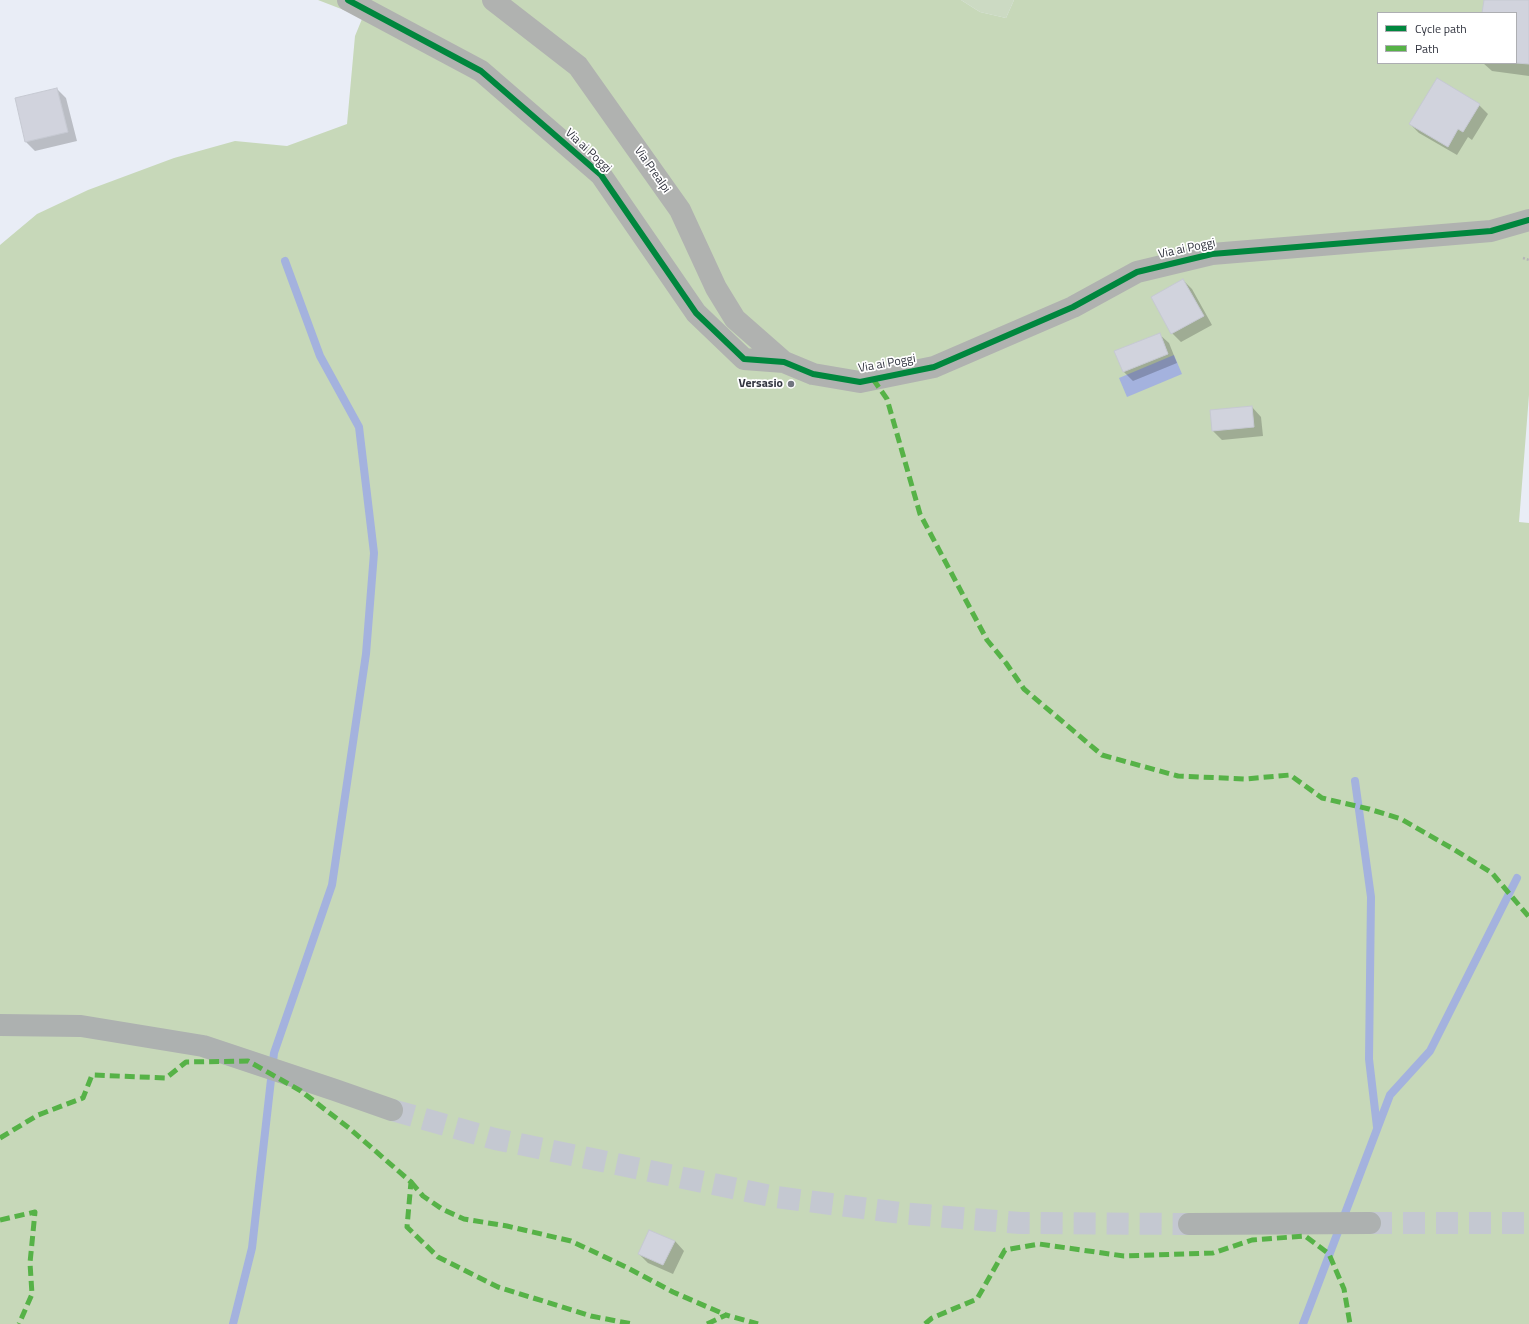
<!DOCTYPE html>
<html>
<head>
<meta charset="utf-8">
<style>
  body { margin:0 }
  #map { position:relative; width:1529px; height:1324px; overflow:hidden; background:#e9edf6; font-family:"Titillium Web",sans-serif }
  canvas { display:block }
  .legend { position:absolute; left:1377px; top:12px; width:140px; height:52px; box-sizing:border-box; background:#fff; border:1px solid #adaeb2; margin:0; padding:5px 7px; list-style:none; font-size:12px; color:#31343f }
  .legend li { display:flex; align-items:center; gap:8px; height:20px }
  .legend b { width:20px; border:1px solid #adaeb2 }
</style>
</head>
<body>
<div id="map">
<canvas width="1529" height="1324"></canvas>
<ul class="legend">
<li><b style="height:5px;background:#00873e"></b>Cycle path</li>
<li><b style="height:5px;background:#56b247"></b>Path</li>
</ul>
</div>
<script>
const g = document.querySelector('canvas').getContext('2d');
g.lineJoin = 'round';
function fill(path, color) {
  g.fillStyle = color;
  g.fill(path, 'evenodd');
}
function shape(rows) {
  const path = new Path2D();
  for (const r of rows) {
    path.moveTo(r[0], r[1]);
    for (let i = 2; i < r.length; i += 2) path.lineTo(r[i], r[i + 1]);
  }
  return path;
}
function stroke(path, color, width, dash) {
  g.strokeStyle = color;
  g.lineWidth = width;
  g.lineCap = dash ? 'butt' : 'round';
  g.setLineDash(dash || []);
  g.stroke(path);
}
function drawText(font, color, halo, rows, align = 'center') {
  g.font = font + ' "Titillium Web",sans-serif';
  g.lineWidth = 3.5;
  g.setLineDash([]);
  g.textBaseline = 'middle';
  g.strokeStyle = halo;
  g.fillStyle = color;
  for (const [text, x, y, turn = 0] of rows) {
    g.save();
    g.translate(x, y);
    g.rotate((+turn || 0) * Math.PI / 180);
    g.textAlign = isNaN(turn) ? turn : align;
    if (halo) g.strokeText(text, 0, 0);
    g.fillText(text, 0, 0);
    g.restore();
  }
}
fill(shape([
  [961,0,1014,0,1006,18,980,12]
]), '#ccdac3');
fill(shape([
  [318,0,961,0,980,12,1006,18,1014,0,1529,0,1529,395,1519,522,1529,523,1529,1324,0,1324,0,245,37,214,88,190,174,158,235,141,287,146,347,124,355,36,362,19,349,12],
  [1378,13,1516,13,1516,63,1378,63]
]), '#c7d8b9');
fill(shape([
  [1174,355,1182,374,1127,397,1119,378]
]), '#a4b2de');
fill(shape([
  [1485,0,1529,0,1529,76,1492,71,1483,63,1516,63,1516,13,1483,13],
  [57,89,66,98,77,141,35,151,26,142],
  [1479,105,1488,114,1472,140,1468,137,1457,155,1419,133,1410,124],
  [1183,280,1192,289,1212,325,1181,342,1172,333],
  [1159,334,1169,343,1177,363,1133,381,1124,372,1116,352],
  [1252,407,1261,417,1263,436,1222,440,1213,431],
  [675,1241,684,1251,673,1274,648,1263,639,1254]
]), '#0003');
stroke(shape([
  [1355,781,1371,897,1369,1059,1377,1127],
  [233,1324,252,1248,274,1053,332,885,366,654,374,553,359,427,320,356,285,261],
  [1303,1324,1390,1095,1430,1051,1517,878]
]), '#a4b2de', 8);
const building = shape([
  [1484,0,1529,0,1529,64,1516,63,1516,13,1482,13,1484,0],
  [1437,78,1480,104,1463,132,1458,129,1448,147,1409,124,1437,78],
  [57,88,68,132,25,142,15,98,57,88],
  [1183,279,1204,316,1171,334,1151,297,1183,279],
  [1160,333,1168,354,1123,372,1114,351,1160,333],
  [1252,406,1254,427,1212,431,1210,410,1252,406],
  [649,1230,675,1241,663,1265,638,1254,649,1230]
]);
fill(building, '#d1d3dd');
stroke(building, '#c6c9d2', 1);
stroke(shape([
  [392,1110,495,1139,776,1197,901,1213,1020,1223,1189,1224],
  [1370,1223,1529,1223]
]), '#c4c8d1', 22, [22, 11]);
stroke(shape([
  [1523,258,1529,260]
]), '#b3b5b6', 2.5, [2, 2]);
stroke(shape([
  [348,0,481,71,601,175,696,313,744,359,784,362,813,374,860,382,934,367,1073,307,1137,272,1212,254,1491,231,1529,220],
  [493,0,578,66,680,210,716,288,735,319,784,362]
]), '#b0b2b0', 22);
stroke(shape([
  [0,1025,81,1026,203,1046,335,1090,392,1110],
  [1189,1224,1370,1223]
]), '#adb1b0', 22);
stroke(shape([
  [873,379,887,399,920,514,987,640,1006,663,1024,689,1102,755,1178,776,1245,779,1290,775,1322,798,1369,809,1401,819,1455,850,1492,873,1529,917],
  [0,1138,38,1115,83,1098,92,1075,166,1078,186,1062,248,1061,301,1091,349,1128,411,1182,407,1227,438,1257,498,1287,591,1316,632,1324],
  [411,1182,423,1196,442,1209,464,1219,507,1226,571,1241,626,1267,673,1292,726,1315],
  [0,1220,35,1212,30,1263,32,1294,19,1324],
  [707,1324,726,1315,758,1324],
  [925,1324,932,1318,977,1299,1005,1250,1039,1244,1124,1256,1213,1253,1252,1240,1305,1236,1329,1254,1344,1289,1350,1324]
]), '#56b247', 5, [10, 5]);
stroke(shape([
  [348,0,481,71,601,175,696,313,744,359,784,362,813,374,860,382,934,367,1073,307,1137,272,1212,254,1491,231,1529,220]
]), '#00873e', 6);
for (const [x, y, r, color] of [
  [791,384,4,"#71757f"]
]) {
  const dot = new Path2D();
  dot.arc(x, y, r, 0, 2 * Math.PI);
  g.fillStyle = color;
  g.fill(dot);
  stroke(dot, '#fff', 1.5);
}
drawText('12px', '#31343f', '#fff', [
  ["Via ai Poggi",588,151,43],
  ["Via Prealpi",652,170,55],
  ["Via ai Poggi",1187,249,-12],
  ["Via ai Poggi",887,364,-10]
]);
drawText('bold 12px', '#31343f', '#fff', [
  ["Versasio",783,384]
], 'right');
</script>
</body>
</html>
